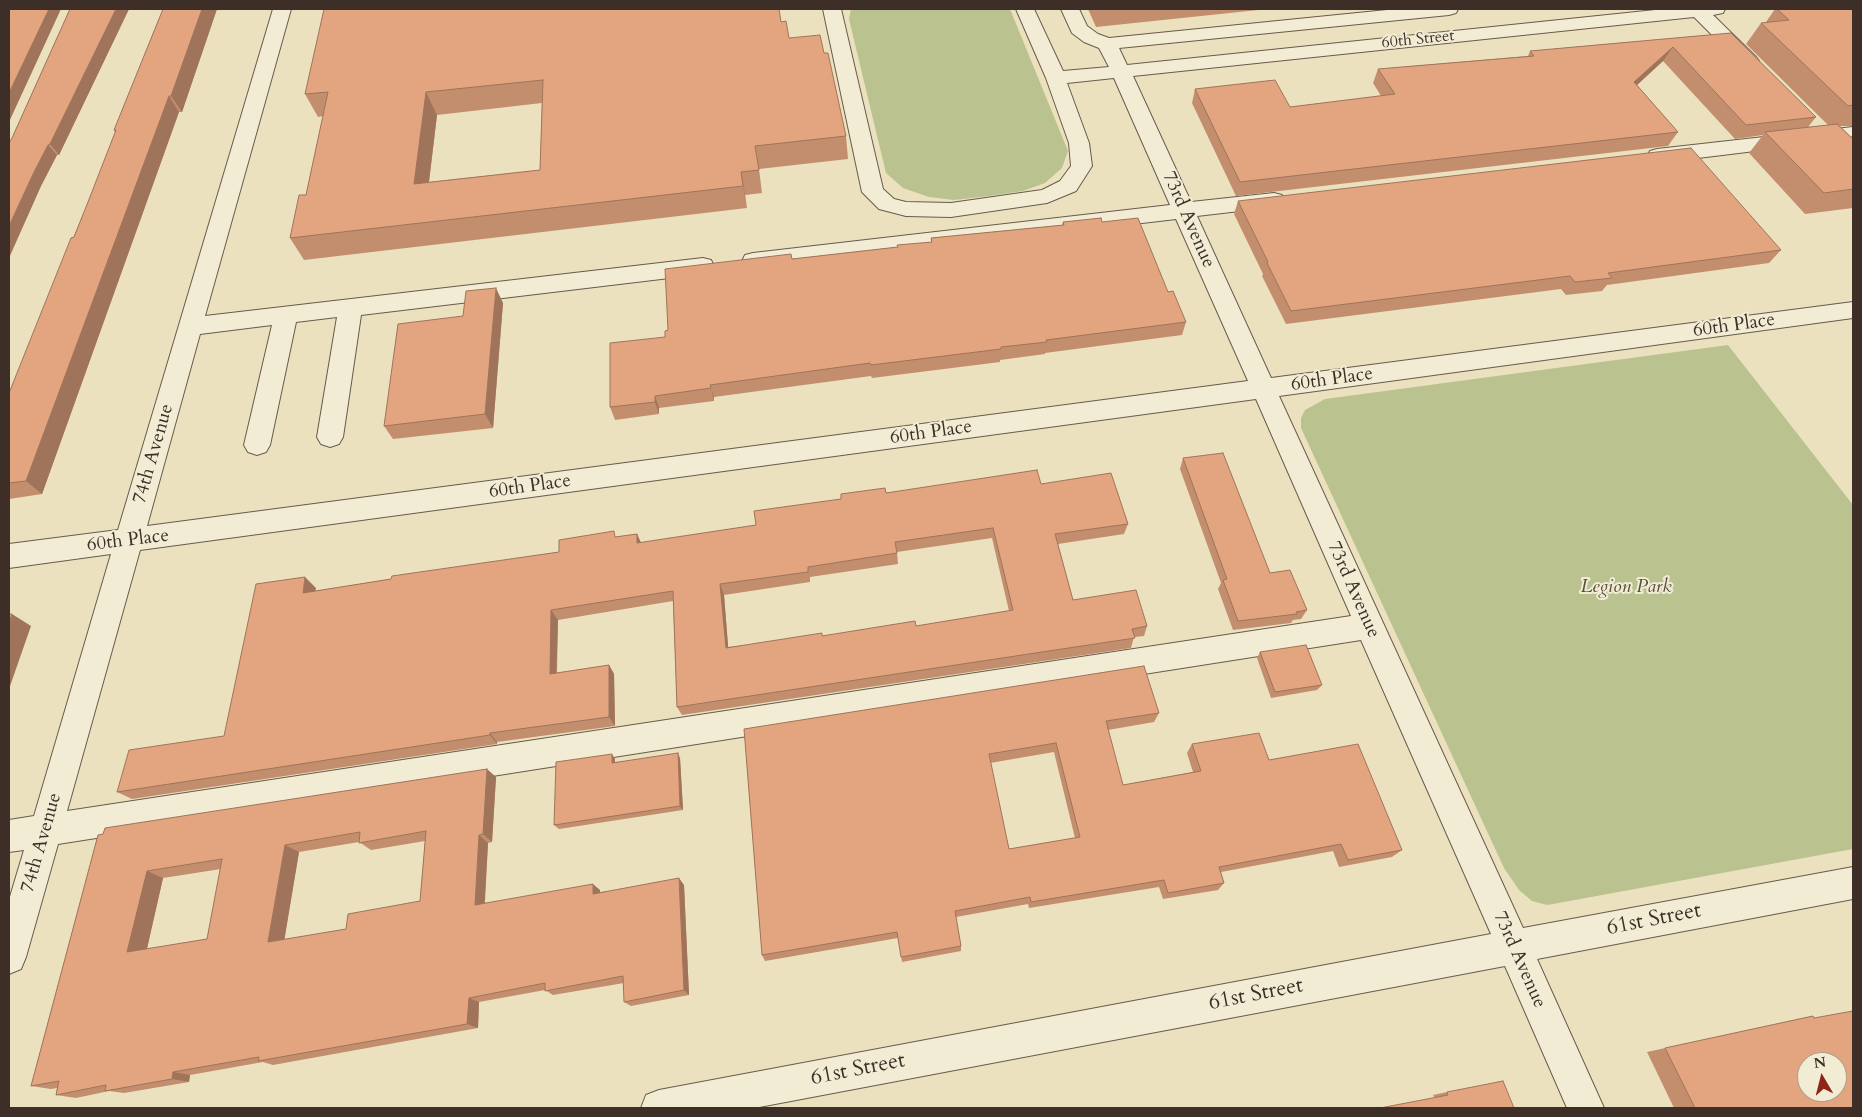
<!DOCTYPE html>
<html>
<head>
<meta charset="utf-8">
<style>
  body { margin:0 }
  #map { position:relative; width:1862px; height:1117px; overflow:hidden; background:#ebe1be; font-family:Cardo,serif }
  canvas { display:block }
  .frame { position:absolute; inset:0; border:10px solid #3d2e27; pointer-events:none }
  .north { position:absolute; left:1797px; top:1052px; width:50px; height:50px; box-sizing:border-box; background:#f2ecd5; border:1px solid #aaa08f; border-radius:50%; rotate:352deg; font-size:14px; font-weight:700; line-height:20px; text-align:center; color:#3d2e27 }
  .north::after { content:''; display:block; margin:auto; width:18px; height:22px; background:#8f2418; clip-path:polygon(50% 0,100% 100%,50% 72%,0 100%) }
</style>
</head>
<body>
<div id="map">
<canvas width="1862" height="1117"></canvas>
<div class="frame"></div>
<div class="north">N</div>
</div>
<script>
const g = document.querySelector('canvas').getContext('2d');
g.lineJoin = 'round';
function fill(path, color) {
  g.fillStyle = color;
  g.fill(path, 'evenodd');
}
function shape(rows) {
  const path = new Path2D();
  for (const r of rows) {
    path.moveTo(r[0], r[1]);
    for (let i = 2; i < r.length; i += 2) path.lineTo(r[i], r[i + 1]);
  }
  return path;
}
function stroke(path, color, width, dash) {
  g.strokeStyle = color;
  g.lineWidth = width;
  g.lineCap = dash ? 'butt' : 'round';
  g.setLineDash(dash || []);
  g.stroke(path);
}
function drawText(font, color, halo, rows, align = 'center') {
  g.font = font + ' Cardo,serif';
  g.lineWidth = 4;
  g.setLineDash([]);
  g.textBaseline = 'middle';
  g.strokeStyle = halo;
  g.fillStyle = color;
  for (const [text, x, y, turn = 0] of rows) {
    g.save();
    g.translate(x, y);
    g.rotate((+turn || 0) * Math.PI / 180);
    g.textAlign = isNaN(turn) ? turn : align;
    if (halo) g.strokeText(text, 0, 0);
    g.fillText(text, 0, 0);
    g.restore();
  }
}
fill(shape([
  [851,9,1010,9,1068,151,1062,168,1045,183,1023,191,989,196,954,200,929,197,903,188,886,173,849,19],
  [1728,345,1853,505,1853,849,1553,904,1547,905,1532,901,1519,890,1504,868,1301,428,1301,418,1305,410,1325,399]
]), '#bac290');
const minor = shape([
  [273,9,291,9,205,316,703,258,711,260,714,266,711,272,703,274,361,315,343,437,339,444,330,447,321,444,317,437,337,317,296,322,270,445,266,452,257,455,248,452,244,445,272,325,200,334,147,526,1248,381,1176,219,753,269,745,267,742,261,745,255,753,253,1170,205,1114,78,1067,83,1089,143,1092,166,1076,191,1047,203,951,217,906,216,879,209,862,192,823,9,841,9,883,189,894,199,906,202,951,203,1042,190,1060,181,1071,166,1069,143,1046,78,1016,9,1034,9,1063,71,1109,67,1099,48,1084,42,1072,33,1061,9,1079,9,1087,26,1098,34,1109,38,1397,9,1458,9,1456,13,1449,15,1119,48,1127,65,1665,9,1725,9,1723,13,1713,15,1756,57,1759,61,1756,65,1749,67,1742,65,1694,17,1133,76,1191,202,1274,193,1282,195,1285,200,1282,205,1274,207,1197,216,1271,378,1853,302,1853,318,1279,396,1523,928,1853,867,1853,899,1537,959,1604,1108,1567,1108,1505,966,754,1108,641,1108,646,1095,659,1090,1491,934,1361,640,58,844,26,957,21,969,9,974,9,900,24,850,9,852,9,820,34,816,111,554,9,568,9,544,118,530,273,9],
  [1256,399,1351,616,67,811,140,550,1256,399],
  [1853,127,1853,139,1657,163,1650,161,1647,156,1650,151,1657,149,1853,127]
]);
stroke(minor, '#685b4d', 2);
fill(minor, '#f2ecd5');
fill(shape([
  [70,9,129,9,59,155,57,155,42,184,12,138],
  [163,9,217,9,182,112,179,112,42,494,9,499,9,393,88,202,115,133,114,130],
  [1088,9,1268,9,1096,27],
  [1775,9,1853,9,1853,126,1840,126,1851,137,1853,134,1853,208,1805,214,1749,153,1763,135,1735,139,1663,61,1637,85,1678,132,1668,146,1236,196,1192,103,1195,89,1290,107,1381,96,1373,83,1378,69,1528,56,1530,51,1731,33,1816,117,1808,127,1828,125,1746,44,1761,23,1766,22],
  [781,22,789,38,824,53,846,136,848,159,759,169,762,193,745,195,747,208,304,260,290,238,306,195,323,116,318,117,305,94],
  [542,103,540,170,429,182,437,115],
  [1238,201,1781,250,1769,263,1607,285,1602,291,1566,295,1561,289,1286,324,1262,276,1263,274,1234,214],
  [1063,222,1102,222,1168,292,1186,322,1182,335,1045,353,1045,354,1000,360,1000,362,872,378,871,376,714,397,714,401,659,408,659,414,615,420,610,407,665,337,668,330,792,259,897,247,931,242,931,238,1062,225],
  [503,303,493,428,393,439,384,426,463,316],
  [1183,458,1270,573,1307,610,1301,619,1293,620,1291,623,1233,630,1218,589,1221,583,1180,469],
  [1041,484,1128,524,1124,534,1058,544,1073,600,1147,626,1144,636,1134,637,1131,648,682,715,677,707,673,601,558,620,557,673,609,665,614,674,615,726,497,742,497,744,132,799,117,792,224,736,316,588,315,591,391,579,559,552,617,537,637,534,641,543,756,525,886,493],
  [992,538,1009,611,916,626,823,636,728,647,724,595,810,582,810,577,898,564,897,552],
  [1260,652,1322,685,1317,690,1271,698,1257,658],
  [1159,713,1154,722,1108,730,1123,785,1193,772,1187,753,1192,744,1269,760,1402,850,1392,857,1339,867,1333,851,1221,872,1224,883,1218,890,1163,899,1159,887,1029,908,1028,904,956,917,961,946,961,951,902,962,898,938,765,961,762,955,744,729],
  [1054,752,1075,838,1009,849,990,763],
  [680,758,683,810,559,829,554,825,615,759,615,762],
  [496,777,492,842,488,843,485,903,600,890,600,892,684,885,689,995,631,1006,624,1002,624,983,553,995,545,990,479,1002,478,1028,273,1065,263,1062,190,1075,189,1082,124,1093,109,1091,76,1098,56,1095,57,1088,51,1089,31,1086,98,835],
  [425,841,420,901,346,929,284,940,299,852,359,842,371,850],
  [221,869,207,939,147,949,163,878],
  [1813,1016,1853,1108,1674,1108,1647,1052],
  [1447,1092,1514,1108,1434,1097,1433,1095]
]), '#c38e6e');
fill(shape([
  [48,9,61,9,9,122,9,93],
  [116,9,129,9,59,155,50,144],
  [202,9,217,9,182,112,171,96],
  [1673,47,1663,61,1625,96,1634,82],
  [426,92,437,115,426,206,414,184],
  [169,96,179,112,42,494,26,481],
  [48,145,57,155,42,184,9,258,9,226,33,174],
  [741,172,745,195,747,208,743,186],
  [496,288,503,303,493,428,485,414],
  [710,385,714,397,714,401,711,388],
  [655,396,659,408,659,414,655,402],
  [637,534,642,545,637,543],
  [305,577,316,588,313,603,303,593],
  [720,584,724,595,729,657,726,648],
  [551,610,558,620,556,683,550,674],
  [12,614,31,626,9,689,9,623],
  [609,665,614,674,615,726,609,717],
  [490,733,497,742,497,744,490,735],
  [678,753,680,758,683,810,680,806],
  [612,754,615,759,615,768,612,763],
  [487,769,496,777,492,842,483,834],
  [479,835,488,843,484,911,475,905],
  [285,845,299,852,283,948,268,942],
  [147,871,163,878,145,957,127,952],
  [679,878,684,885,689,995,684,990],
  [593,884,600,890,600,900,593,894],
  [469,998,479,1002,478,1028,467,1024],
  [173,1072,190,1075,189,1082,172,1079]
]), '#9f745a');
const building = shape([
  [9,9,49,9,9,93,9,9],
  [70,9,116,9,50,144,48,145,33,174,9,226,9,143,12,138,70,9],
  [163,9,202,9,171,96,169,96,26,481,9,483,9,393,71,238,74,237,88,202,116,130,114,130,163,9],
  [324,9,779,9,781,22,786,21,789,38,820,35,824,53,828,53,846,136,755,146,759,170,741,172,743,186,290,238,299,195,306,195,328,92,305,94,324,9],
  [543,80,540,170,414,184,426,92,543,80],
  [1777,9,1853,9,1853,105,1848,106,1761,23,1789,20,1777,9],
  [1731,33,1816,117,1746,125,1673,47,1634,82,1678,132,1240,182,1195,89,1275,80,1290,107,1395,94,1378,69,1534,56,1530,51,1731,33],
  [1837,124,1853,139,1853,189,1824,193,1765,132,1837,124],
  [1691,148,1781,250,1608,273,1612,278,1575,282,1570,276,1291,311,1267,263,1268,262,1238,201,1691,148],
  [1101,218,1102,222,1138,218,1168,292,1173,291,1186,322,1046,340,1047,342,1001,347,1001,349,871,365,870,363,710,385,711,388,655,396,655,402,610,407,610,343,665,337,665,331,668,330,665,269,791,254,792,259,898,247,897,245,932,242,931,238,1064,225,1063,222,1101,218],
  [496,288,485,414,384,426,398,324,463,316,466,291,496,288],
  [1223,453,1270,573,1290,570,1307,610,1296,612,1297,614,1238,621,1223,580,1227,579,1183,458,1223,453],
  [1037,470,1041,484,1111,473,1128,524,1055,534,1073,600,1136,590,1147,626,1132,629,1135,638,677,707,673,591,551,610,550,674,609,665,609,717,490,733,490,735,117,792,129,750,224,736,256,584,305,577,303,593,391,579,392,576,559,552,559,540,614,531,615,537,637,534,637,543,756,525,754,511,841,499,841,494,885,488,886,493,1037,470],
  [993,528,1013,610,916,626,915,621,822,636,822,633,726,648,720,584,808,572,808,567,897,553,895,542,993,528],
  [9,614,12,614,9,623,9,614],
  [1306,645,1322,685,1275,692,1260,652,1306,645],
  [1144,666,1159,713,1106,721,1123,785,1201,771,1192,744,1259,733,1269,760,1358,744,1402,850,1348,860,1341,844,1219,867,1224,883,1168,893,1164,880,1031,902,1030,897,955,911,961,946,901,957,897,932,762,955,744,729,1144,666],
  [1056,743,1080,837,1009,849,989,754,1056,743],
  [678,753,680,806,554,825,556,762,612,754,612,763,678,753],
  [487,769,483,834,479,835,475,905,593,884,593,894,679,878,684,990,624,1002,623,976,545,991,545,983,469,998,467,1024,258,1061,259,1057,173,1072,172,1079,105,1091,106,1085,56,1095,59,1081,31,1086,98,835,103,834,105,828,487,769],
  [426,831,420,901,348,914,346,929,268,942,285,845,360,832,359,843,426,831],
  [222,859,207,939,127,952,147,871,222,859],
  [1853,1011,1853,1108,1695,1108,1665,1048,1813,1016,1814,1018,1853,1011],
  [1807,1062,1837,1062,1837,1092,1807,1092,1807,1062],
  [1503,1081,1514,1108,1380,1108,1448,1095,1447,1092,1503,1081]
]);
fill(building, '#e3a580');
stroke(building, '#9f745a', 1);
drawText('16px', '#3d2e27', '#f2ecd5', [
  ["60th Street",1418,40,-6]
]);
drawText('19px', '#3d2e27', '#f2ecd5', [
  ["73rd Avenue",1188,220,66],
  ["60th Place",1734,326,-8],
  ["60th Place",1332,380,-8],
  ["60th Place",931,433,-8],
  ["74th Avenue",154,454,-74],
  ["60th Place",530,487,-8],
  ["60th Place",128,541,-7],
  ["73rd Avenue",1353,590,66],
  ["74th Avenue",42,843,-74],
  ["73rd Avenue",1519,960,66]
]);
drawText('italic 19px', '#564c3c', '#f2ecd5', [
  ["Legion Park",1626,588]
]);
drawText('22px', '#3d2e27', '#f2ecd5', [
  ["61st Street",1654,920,-11],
  ["61st Street",1256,995,-11],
  ["61st Street",858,1070,-11]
]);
</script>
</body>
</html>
